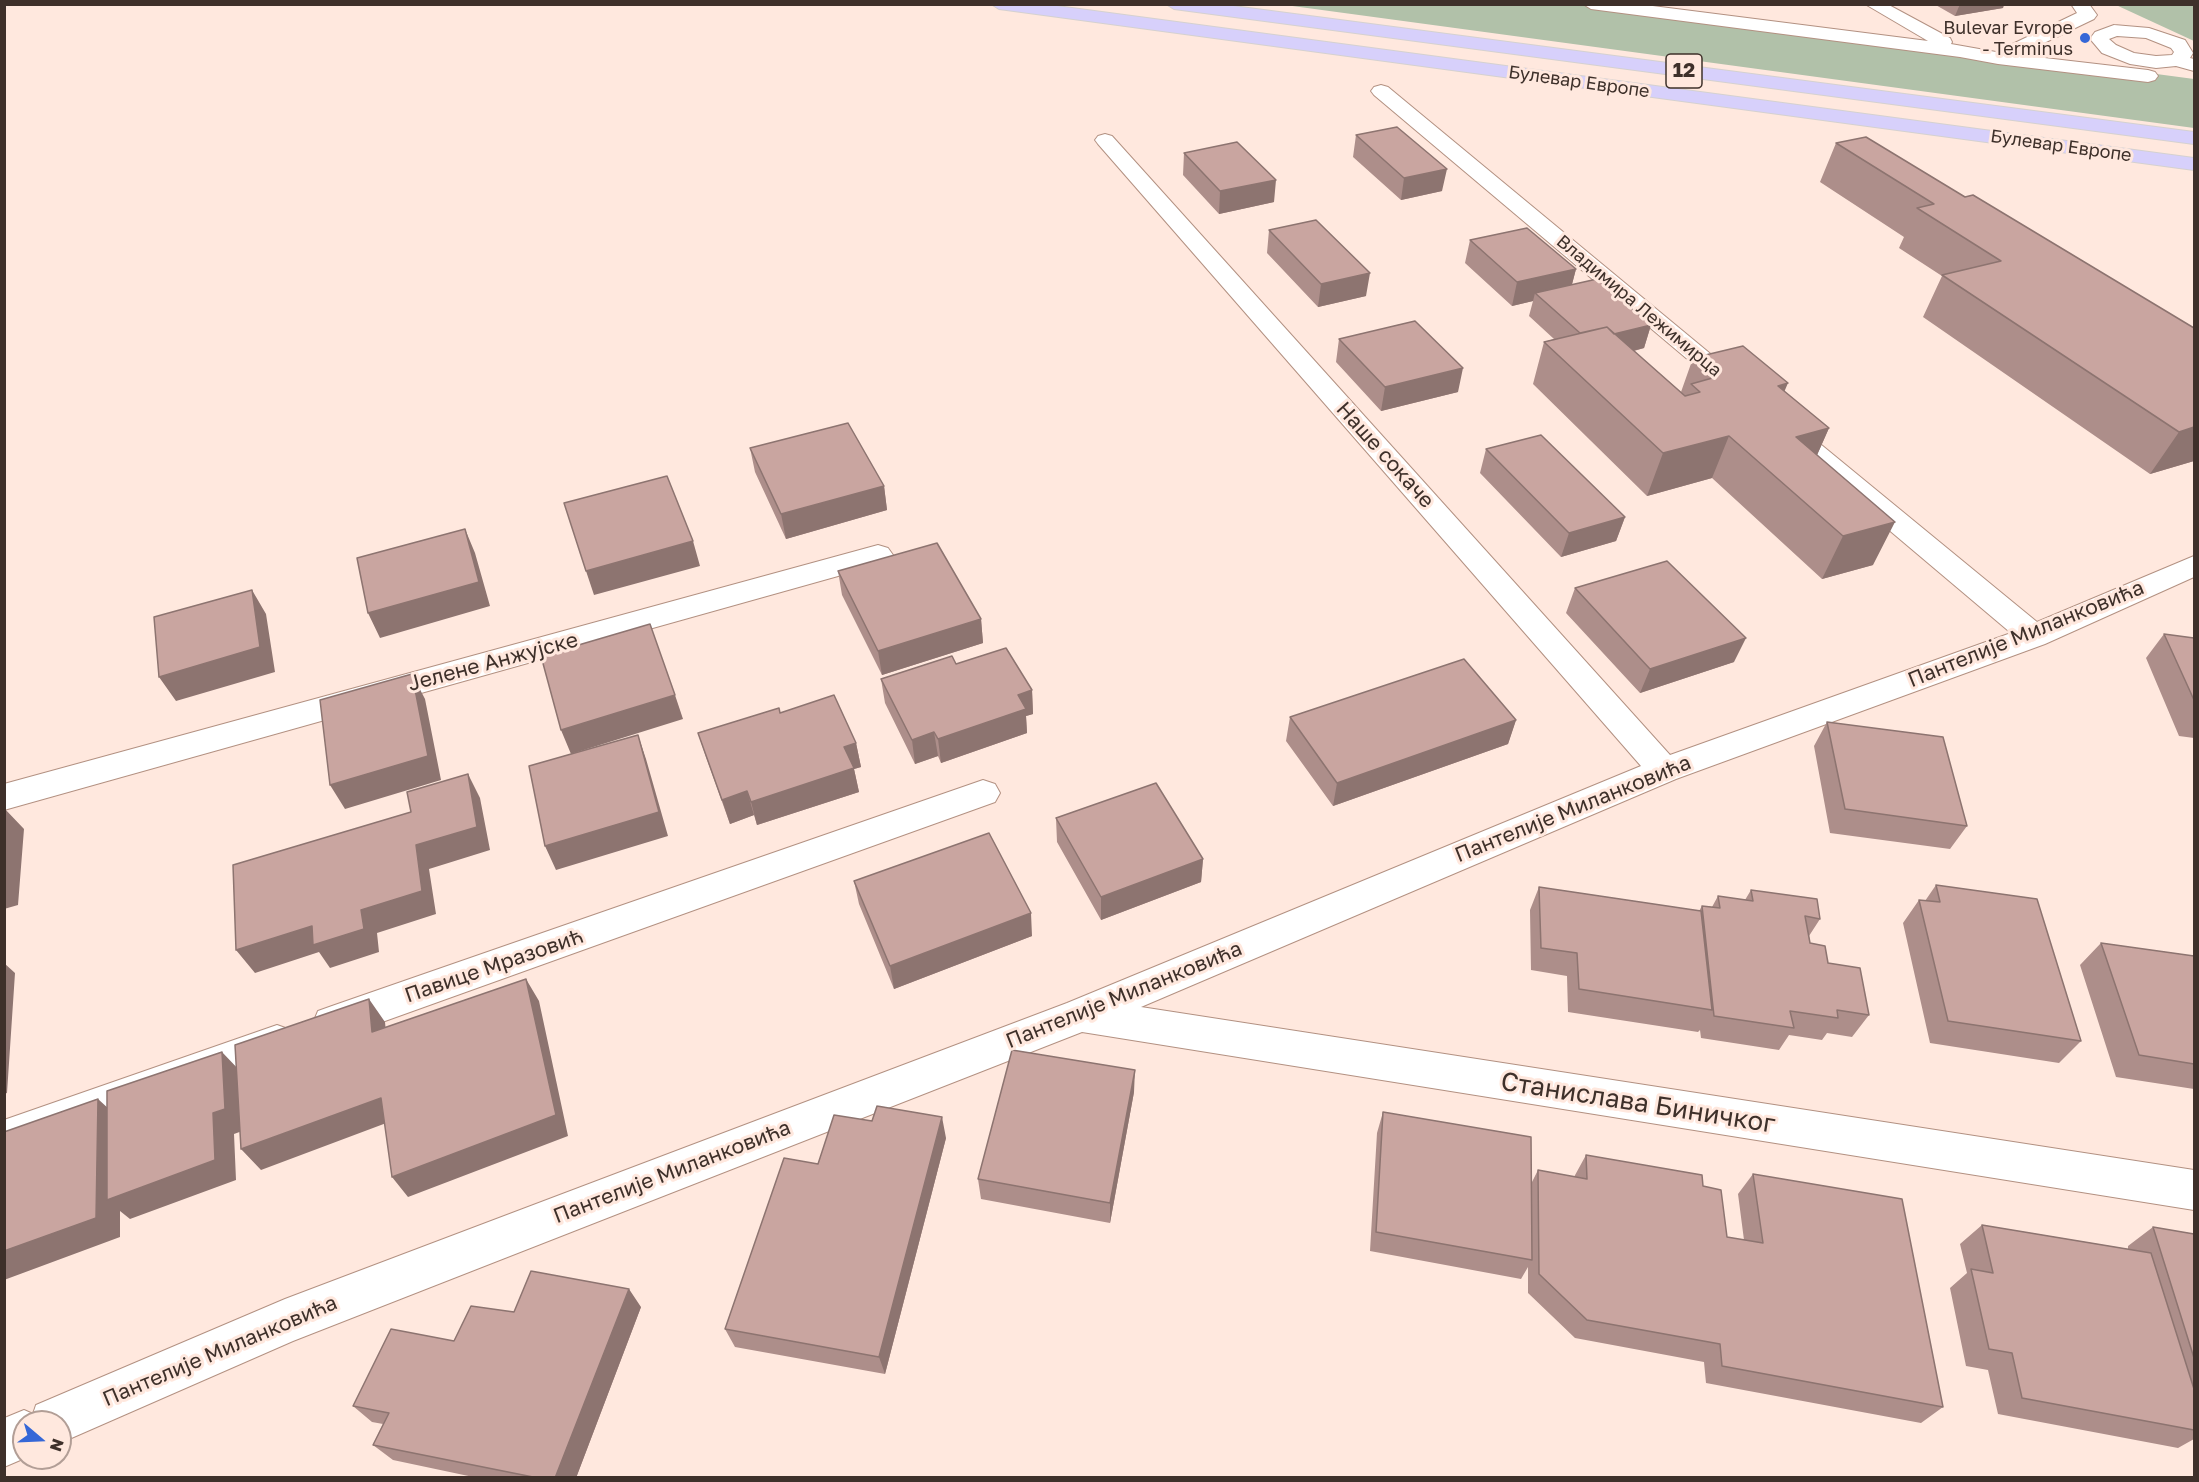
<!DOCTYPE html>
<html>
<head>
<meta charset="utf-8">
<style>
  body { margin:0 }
  #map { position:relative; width:2199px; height:1482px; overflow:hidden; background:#ffe8de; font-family:"Golos Text",sans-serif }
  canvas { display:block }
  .frame { position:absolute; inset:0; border:6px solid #3e302a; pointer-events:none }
  .north { position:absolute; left:12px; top:1410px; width:60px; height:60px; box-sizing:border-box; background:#ffe8de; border:2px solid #b29e96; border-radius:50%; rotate:109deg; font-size:16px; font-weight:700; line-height:24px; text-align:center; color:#3e302a }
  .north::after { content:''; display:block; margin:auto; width:21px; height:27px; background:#3567d7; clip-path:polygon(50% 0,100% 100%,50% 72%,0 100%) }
</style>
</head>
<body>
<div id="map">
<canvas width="2199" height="1482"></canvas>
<div class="frame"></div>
<div class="north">N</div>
</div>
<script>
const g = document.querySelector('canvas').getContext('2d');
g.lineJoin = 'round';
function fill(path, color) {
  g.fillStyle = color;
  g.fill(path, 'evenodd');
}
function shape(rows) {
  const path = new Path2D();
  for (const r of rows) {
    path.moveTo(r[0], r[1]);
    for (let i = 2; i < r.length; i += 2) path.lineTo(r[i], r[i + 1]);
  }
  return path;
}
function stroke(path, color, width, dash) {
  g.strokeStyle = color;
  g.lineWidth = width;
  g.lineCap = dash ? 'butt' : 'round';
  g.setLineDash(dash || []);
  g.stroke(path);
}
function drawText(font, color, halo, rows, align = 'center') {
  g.font = font + ' "Golos Text",sans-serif';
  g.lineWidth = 6;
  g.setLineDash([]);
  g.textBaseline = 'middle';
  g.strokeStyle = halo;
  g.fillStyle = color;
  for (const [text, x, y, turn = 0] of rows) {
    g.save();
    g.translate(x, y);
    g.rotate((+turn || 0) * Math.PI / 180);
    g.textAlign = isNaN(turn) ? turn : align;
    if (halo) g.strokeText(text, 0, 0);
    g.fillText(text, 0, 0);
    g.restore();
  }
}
fill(shape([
  [1285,5,1638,5,2194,79,2194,128],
  [2116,5,2194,5,2194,41]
]), '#b1c1a9');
const minor = shape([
  [1583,4,1637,4,1928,41,1865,4,1887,4,1950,38,1952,42,1951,44,1996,52,2077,13,2071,4,2089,4,2097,15,2094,19,2019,55,2148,70,2155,72,2158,76,2155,80,2148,82,1998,64,1960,57,1591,9,1583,4],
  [2114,25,2149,28,2185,40,2193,53,2190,58,2194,59,2194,71,2176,66,2156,68,2130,64,2102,53,2091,40,2092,36,2095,32,2114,25],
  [2117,36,2146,38,2171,48,2174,52,2172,55,2156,56,2134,53,2116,45,2109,39,2117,36],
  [1381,85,1388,87,1742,380,1746,385,1742,390,1733,393,1724,390,1374,95,1371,91,1374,87,1381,85],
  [1105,134,1112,136,1670,755,2011,633,1773,432,1769,426,1773,420,1782,418,1791,420,2037,622,2194,556,2194,577,2045,644,1676,779,1141,1007,2194,1170,2194,1210,1082,1032,293,1341,60,1443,60,1422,24,1422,25,1458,4,1467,4,1418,7,1417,24,1410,33,1414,36,1405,285,1299,1067,1003,1641,766,1098,144,1095,140,1098,136,1105,134],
  [878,545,888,548,893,555,888,562,4,810,4,784,878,545],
  [983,780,995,784,1000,793,995,802,332,1040,318,1035,313,1023,318,1011,332,1006,983,780],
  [277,1025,291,1030,297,1042,291,1054,4,1158,4,1120,277,1025]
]);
const primary = shape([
  [991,4,1042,4,2194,158,2194,170,999,9,991,4],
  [1166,4,1218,4,2194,132,2194,144,1174,9,1166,4]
]);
stroke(minor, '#b39182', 2);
stroke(primary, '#d5d1d0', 2);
fill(minor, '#fff');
fill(primary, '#d7d0fb');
fill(shape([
  [1934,4,2004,4,2003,8,1955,16],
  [1356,135,1442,191,1401,200,1353,157],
  [1836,143,1965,197,2194,328,2194,461,2150,474,1923,317,1942,276,1899,248,1904,237,1820,182],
  [1184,153,1274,202,1219,214,1183,175],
  [1269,230,1366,296,1318,307,1267,253],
  [1470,240,1576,269,1572,284,1651,325,1644,348,1634,351,1681,392,1693,358,1784,391,1829,428,1817,455,1873,565,1822,579,1712,478,1647,496,1533,384,1544,342,1554,339,1529,316,1533,301,1512,306,1465,263],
  [1339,339,1458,392,1381,411,1336,362],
  [750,448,884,486,887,510,786,539,755,472],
  [1486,449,1625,517,1616,541,1561,557,1480,473],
  [838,571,981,619,983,643,882,675,842,595],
  [1575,588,1734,662,1640,693,1566,613],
  [2164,634,2194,638,2194,738,2179,736,2146,658],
  [956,664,1032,690,1033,714,1026,716,1027,733,941,763,938,756,915,764,885,703,881,679],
  [780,713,856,743,861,767,854,769,859,792,757,825,754,815,730,824,706,757,698,733],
  [1290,717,1516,720,1508,744,1333,806,1286,741],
  [1827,722,1967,826,1950,849,1830,833,1814,746],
  [1056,818,1203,859,1201,882,1101,920,1057,842],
  [854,881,1032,936,894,989,859,904],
  [1936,885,2081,1041,2059,1063,1930,1043,1903,923,1919,900,1925,901],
  [1539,887,1699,911,1702,906,1712,907,1718,896,1745,900,1751,890,1820,919,1809,936,1810,943,1828,963,1869,1015,1852,1037,1827,1033,1822,1040,1789,1035,1779,1050,1701,1038,1700,1030,1698,1032,1568,1012,1567,976,1531,970,1530,910],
  [2101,943,2194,956,2194,1089,2116,1077,2080,965],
  [1134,1092,1110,1223,981,1199,978,1179],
  [1383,1112,1532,1182,1538,1170,1574,1177,1586,1155,1703,1186,1727,1237,1744,1240,1738,1194,1753,1174,1943,1407,1921,1423,1706,1383,1704,1362,1575,1338,1528,1293,1528,1267,1521,1279,1370,1251,1377,1133],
  [946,1138,885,1374,735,1347,725,1329,818,1164],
  [1982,1225,2128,1249,2128,1246,2153,1227,2194,1234,2194,1439,2178,1448,1998,1414,1988,1370,1966,1366,1950,1288,1967,1273,1960,1244],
  [641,1307,576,1478,478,1478,393,1460,373,1445,383,1424,372,1422,353,1406,454,1341,514,1312]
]), '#ad8e8a');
fill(shape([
  [1960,4,2004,4,2003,8,1955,16],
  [1447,169,1442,191,1401,200,1404,178],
  [1276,180,1274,202,1219,214,1220,191],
  [1576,269,1570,292,1535,293,1533,301,1512,306,1517,282],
  [1370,273,1366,296,1318,307,1321,284],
  [1651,325,1644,348,1581,364,1588,340],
  [1463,368,1458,392,1381,411,1385,387],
  [1788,383,1770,425,1778,386],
  [2194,427,2194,461,2150,474,2179,432],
  [1829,428,1810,471,1796,437],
  [1729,436,1712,478,1647,496,1663,453],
  [884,486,887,510,786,539,781,514],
  [1625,517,1616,541,1561,557,1569,533],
  [1895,522,1873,565,1822,579,1843,536],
  [465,529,475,553,490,606,380,638,368,613],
  [693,541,700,566,594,595,586,571],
  [252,590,266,614,275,672,176,701,159,677],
  [981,619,983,643,882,675,878,651],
  [1746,638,1734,662,1640,693,1650,669],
  [412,674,425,699,441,780,345,809,330,785],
  [1032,690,1033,714,1026,716,1027,733,941,763,938,739,1018,695],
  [675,695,683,719,571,754,561,730],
  [1516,720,1508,744,1333,806,1337,783],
  [934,732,938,756,915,764,912,740],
  [638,735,646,759,668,836,556,870,545,846],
  [856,743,861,767,854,769,859,792,757,825,751,802,844,747],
  [468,774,480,798,490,850,429,869,436,914,377,933,379,952,330,968,319,952,255,973,236,950,361,910,416,845],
  [747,791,754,815,730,824,722,800],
  [4,808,24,829,18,905,4,909],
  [1203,859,1201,882,1101,920,1101,897],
  [1031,913,1032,936,894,989,890,966],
  [4,963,15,973,7,1093,4,1094],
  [526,979,539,1001,568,1136,408,1197,392,1177],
  [369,999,385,1022,388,1054,372,1032],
  [222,1052,242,1073,245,1130,234,1134,236,1180,130,1219,120,1211,120,1237,4,1280,4,1251,98,1099,121,1120,213,1113],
  [1135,1070,1134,1092,1110,1223,1110,1203],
  [381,1098,397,1119,261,1170,241,1149],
  [942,1117,946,1138,885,1374,879,1357],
  [629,1289,641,1307,576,1478,555,1478]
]), '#8d7470');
const building = shape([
  [1397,127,1447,169,1404,178,1356,135,1397,127],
  [1866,137,1965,197,1973,195,2194,328,2194,427,2179,432,1942,275,2001,261,1917,208,1934,204,1836,143,1866,137],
  [1237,142,1276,180,1220,191,1184,153,1237,142],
  [1316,220,1370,273,1321,284,1269,230,1316,220],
  [1527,228,1576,269,1517,282,1470,240,1527,228],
  [1597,279,1651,325,1614,334,1607,327,1580,333,1535,293,1597,279],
  [1415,321,1463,368,1385,387,1339,339,1415,321],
  [1607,327,1685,396,1700,392,1691,384,1716,377,1693,358,1743,346,1788,383,1778,386,1829,428,1796,437,1895,522,1843,536,1729,436,1663,453,1544,342,1607,327],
  [848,423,884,486,781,514,750,448,848,423],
  [1541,435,1625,517,1569,533,1486,449,1541,435],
  [667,476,693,541,586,571,564,503,667,476],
  [465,529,479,582,368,613,357,558,465,529],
  [937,543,981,619,878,651,838,571,937,543],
  [1667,561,1746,638,1650,669,1575,588,1667,561],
  [252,590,260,647,159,677,154,617,252,590],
  [650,624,675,695,561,730,541,656,650,624],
  [2164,634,2194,638,2194,700,2164,634],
  [1006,648,1032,690,1018,695,1026,709,938,739,934,732,912,740,881,679,952,656,956,664,1006,648],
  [1464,659,1516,720,1337,783,1290,717,1464,659],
  [412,674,428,756,330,785,320,700,412,674],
  [834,695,856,743,844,747,854,768,751,802,747,791,722,800,698,733,779,708,780,713,834,695],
  [1827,722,1943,737,1967,826,1845,809,1827,722],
  [638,735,659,812,545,846,529,766,638,735],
  [468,774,477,827,416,845,422,891,361,910,364,929,313,945,312,926,236,950,233,865,411,812,407,792,468,774],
  [1156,783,1203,859,1101,897,1056,818,1156,783],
  [989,833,1031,913,890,966,854,881,989,833],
  [1936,885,2037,899,2081,1041,1948,1021,1919,900,1940,902,1936,885],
  [1539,887,1701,911,1712,1010,1579,989,1577,953,1541,948,1539,887],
  [1751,890,1817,899,1820,919,1805,916,1810,943,1825,946,1828,963,1860,968,1869,1015,1837,1010,1838,1018,1790,1011,1794,1028,1714,1016,1702,906,1720,908,1718,896,1753,901,1751,890],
  [2101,943,2194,956,2194,1064,2139,1055,2101,943],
  [526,979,556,1115,392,1177,381,1098,241,1149,235,1045,369,999,372,1032,526,979],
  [1012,1050,1135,1070,1110,1203,978,1179,1012,1050],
  [222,1052,225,1109,213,1113,215,1160,107,1200,107,1091,222,1052],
  [98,1099,96,1218,4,1251,4,1132,98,1099],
  [877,1106,942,1117,879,1357,725,1329,784,1158,818,1164,834,1115,872,1121,877,1106],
  [1383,1112,1531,1137,1532,1260,1376,1232,1383,1112],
  [1586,1155,1702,1175,1703,1186,1721,1190,1727,1237,1763,1243,1753,1174,1902,1199,1943,1407,1722,1366,1720,1344,1587,1320,1539,1274,1538,1170,1587,1179,1586,1155],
  [1982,1225,2151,1253,2194,1389,2194,1430,2022,1398,2012,1353,1989,1349,1971,1269,1993,1273,1982,1225],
  [2153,1227,2194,1234,2194,1358,2153,1227],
  [531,1271,629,1289,555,1478,538,1478,373,1445,389,1413,353,1406,391,1329,454,1341,471,1306,514,1312,531,1271]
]);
fill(building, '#c9a5a0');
stroke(building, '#8d7470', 1.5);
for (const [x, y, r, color] of [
  [2085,38,6,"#3567d7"]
]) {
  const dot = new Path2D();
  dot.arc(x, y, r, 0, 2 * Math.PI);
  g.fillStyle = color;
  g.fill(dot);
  stroke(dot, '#ffe8de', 2);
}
drawText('18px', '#3e302a', '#ffe8de', [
  ["Bulevar Evrope",2073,28],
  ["- Terminus",2073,49]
], 'right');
drawText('18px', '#3e302a', '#ffe8de', [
  ["Булевар Европе",1579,82,8],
  ["Булевар Европе",2061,146,8],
  ["Владимира Лежимирца",1639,306,40]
]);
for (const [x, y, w] of [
  [1684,71,36]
]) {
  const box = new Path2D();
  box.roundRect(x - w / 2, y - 17, w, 34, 4.5);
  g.fillStyle = '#ffe8de';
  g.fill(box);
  stroke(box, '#3e302a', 1.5);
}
drawText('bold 20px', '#3e302a', null, [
  ["12",1684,71]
]);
drawText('21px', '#3e302a', '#ffe8de', [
  ["Наше сокаче",1385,455,48],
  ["Пантелије Миланковића",2026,634,-22],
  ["Јелене Анжујске",493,662,-15],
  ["Пантелије Миланковића",1573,809,-22],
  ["Павице Мразовић",494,966,-19],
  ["Пантелије Миланковића",1124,995,-22],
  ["Пантелије Миланковића",672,1172,-21],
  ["Пантелије Миланковића",220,1351,-23]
]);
drawText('26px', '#3e302a', '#ffe8de', [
  ["Станислава Биничког",1638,1103,9]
]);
</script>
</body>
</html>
